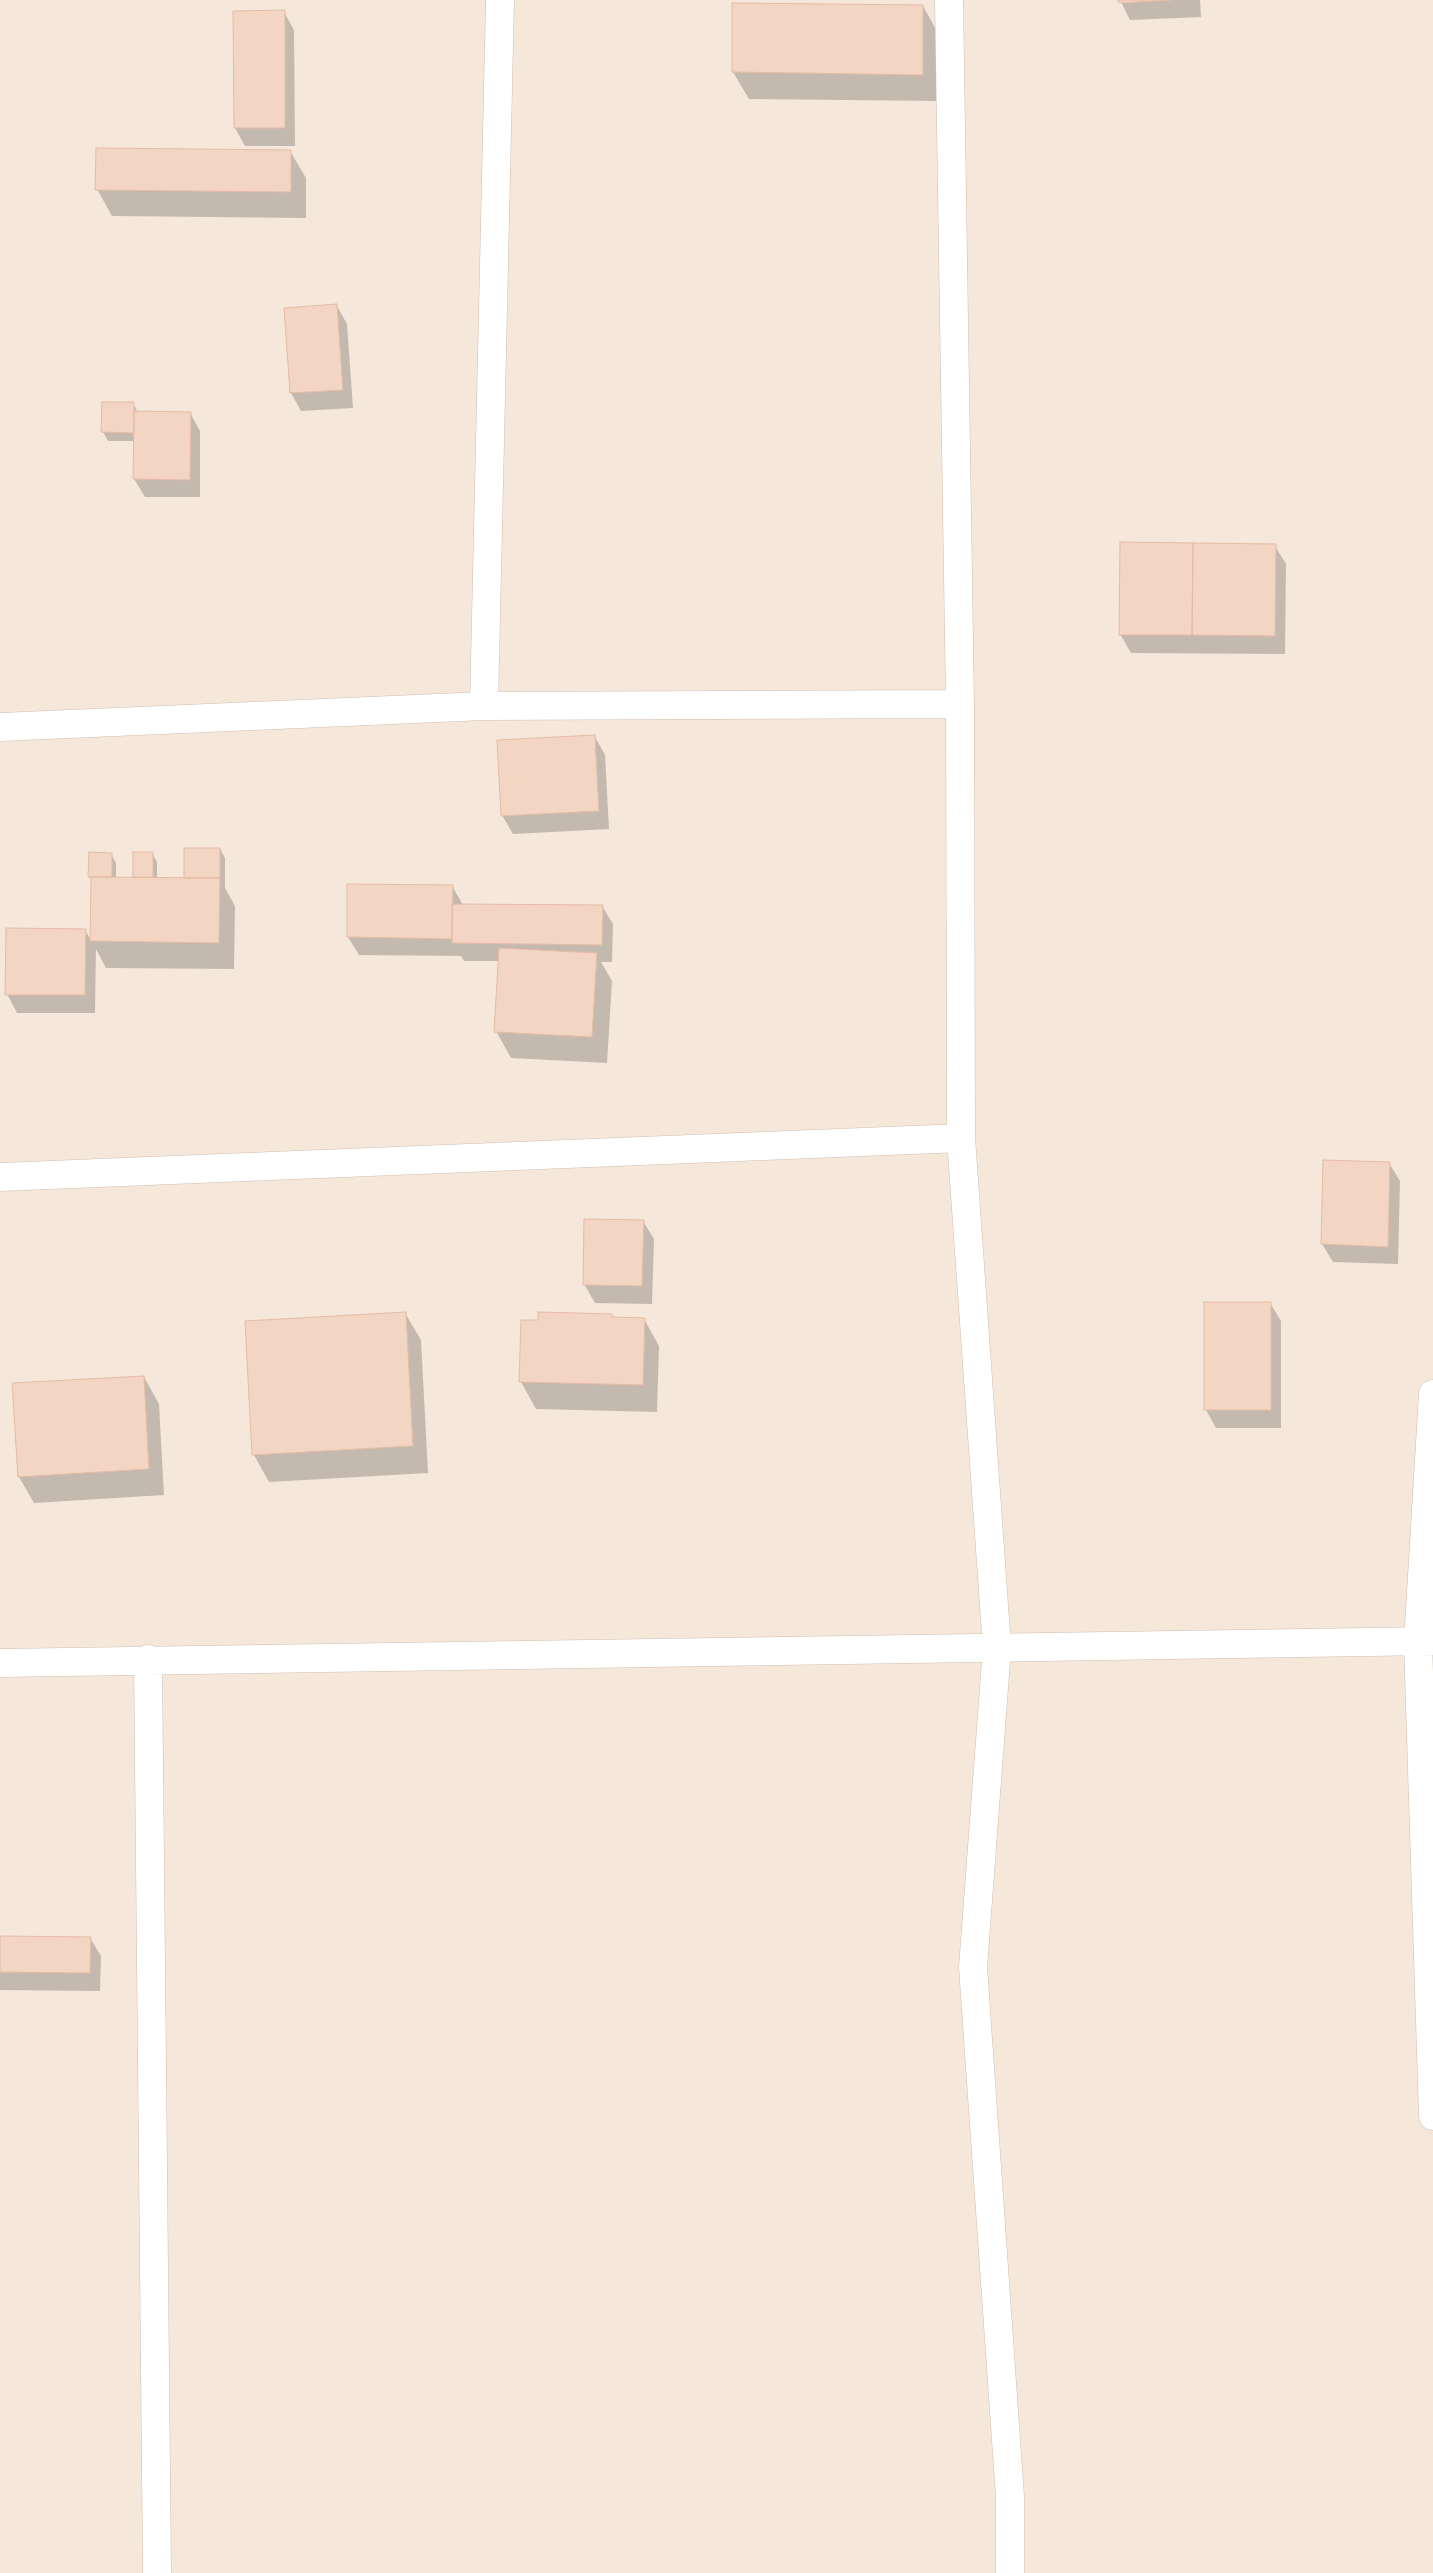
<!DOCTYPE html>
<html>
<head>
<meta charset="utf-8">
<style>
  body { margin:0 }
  canvas { display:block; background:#fdf6ec }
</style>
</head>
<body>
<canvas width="1433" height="2573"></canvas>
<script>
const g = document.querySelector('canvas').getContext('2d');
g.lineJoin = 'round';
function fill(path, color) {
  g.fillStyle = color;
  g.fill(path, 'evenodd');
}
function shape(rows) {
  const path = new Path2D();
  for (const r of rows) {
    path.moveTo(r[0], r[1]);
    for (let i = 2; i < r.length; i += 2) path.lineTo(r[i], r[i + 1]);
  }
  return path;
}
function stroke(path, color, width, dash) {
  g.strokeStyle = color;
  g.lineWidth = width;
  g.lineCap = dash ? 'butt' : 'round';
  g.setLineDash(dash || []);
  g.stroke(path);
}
fill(shape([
  [0,0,1433,0,1433,2573,0,2573]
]), '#f5e8da');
fill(shape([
  [1120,0,1200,0,1201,17,1130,20],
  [923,6,938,33,938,101,749,99,733,72],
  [284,12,294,30,295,146,245,146,235,128],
  [290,151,306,178,306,218,112,216,97,189],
  [337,306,347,324,353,408,301,411,291,393],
  [133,403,138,413,190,413,200,431,200,497,145,497,134,479,135,441,108,441,103,432],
  [1275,546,1286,564,1285,654,1131,653,1120,634],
  [595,737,605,755,609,829,513,834,502,815],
  [220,849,225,858,225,888,235,906,234,969,106,968,96,949,95,1013,17,1013,7,994,85,930,91,940,92,881,89,876,111,854,116,863,116,878,134,878,135,853,152,853,157,862,157,879,186,879],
  [349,885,452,886,463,905,602,906,613,924,612,962,601,962,612,981,607,1063,511,1058,496,1031,500,961,464,961,461,956,359,955,348,937],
  [1389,1163,1400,1181,1398,1264,1333,1262,1322,1244],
  [643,1221,654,1239,652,1304,595,1303,584,1284],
  [1270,1303,1281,1321,1281,1428,1216,1428,1206,1410],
  [405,1313,421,1340,428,1473,269,1482,254,1455,246,1322],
  [611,1315,613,1318,644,1319,659,1346,657,1412,536,1409,521,1382,540,1321],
  [144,1377,159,1404,164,1495,34,1503,19,1477],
  [0,1937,90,1938,101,1956,100,1991,0,1990]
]), '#0003');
const building = shape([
  [1118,0,1172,0,1119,3,1118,0],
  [732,3,923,5,923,75,732,72,732,3],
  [285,10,285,128,234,128,233,11,285,10],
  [96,148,291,150,291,192,95,190,96,148],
  [337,304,343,390,290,393,284,308,337,304],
  [102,402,134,402,134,433,101,432,102,402],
  [134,411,191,412,190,480,133,479,134,411],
  [1120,542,1193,543,1192,635,1119,635,1120,542],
  [1193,543,1276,544,1275,636,1192,635,1193,543],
  [595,735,599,811,501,816,497,740,595,735],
  [184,848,220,848,220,878,184,878,184,848],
  [89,852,112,853,112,877,88,877,89,852],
  [133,852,153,852,153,877,133,877,133,852],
  [91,877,220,878,219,943,90,941,91,877],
  [347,884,453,885,452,939,347,937,347,884],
  [452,904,603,905,602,945,452,943,452,904],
  [6,928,86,929,85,995,5,995,6,928],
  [499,948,597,953,592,1037,494,1032,499,948],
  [1323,1160,1390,1162,1388,1247,1321,1244,1323,1160],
  [584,1219,644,1220,642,1286,583,1285,584,1219],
  [1204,1302,1271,1302,1271,1410,1204,1410,1204,1302],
  [406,1312,413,1446,252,1455,245,1321,406,1312],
  [538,1312,612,1314,612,1317,645,1318,643,1385,519,1382,521,1320,538,1320,538,1312],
  [144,1376,149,1469,18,1477,12,1383,144,1376],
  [0,1936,91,1937,90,1973,0,1972,0,1936]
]);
fill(building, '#f3d5c3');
stroke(building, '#e6bba3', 1);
const minor = shape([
  [949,0,960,704,961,1138,997,1648,973,1967,1010,2497,1010,2573],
  [484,706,500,0],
  [0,727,484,706,960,704],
  [0,1177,961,1138],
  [1433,1394,1418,1642,1433,2116],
  [148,1659,157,2573],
  [0,1663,1433,1641]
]);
stroke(minor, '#d1beb0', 29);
stroke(minor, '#fff', 28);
</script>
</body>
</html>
